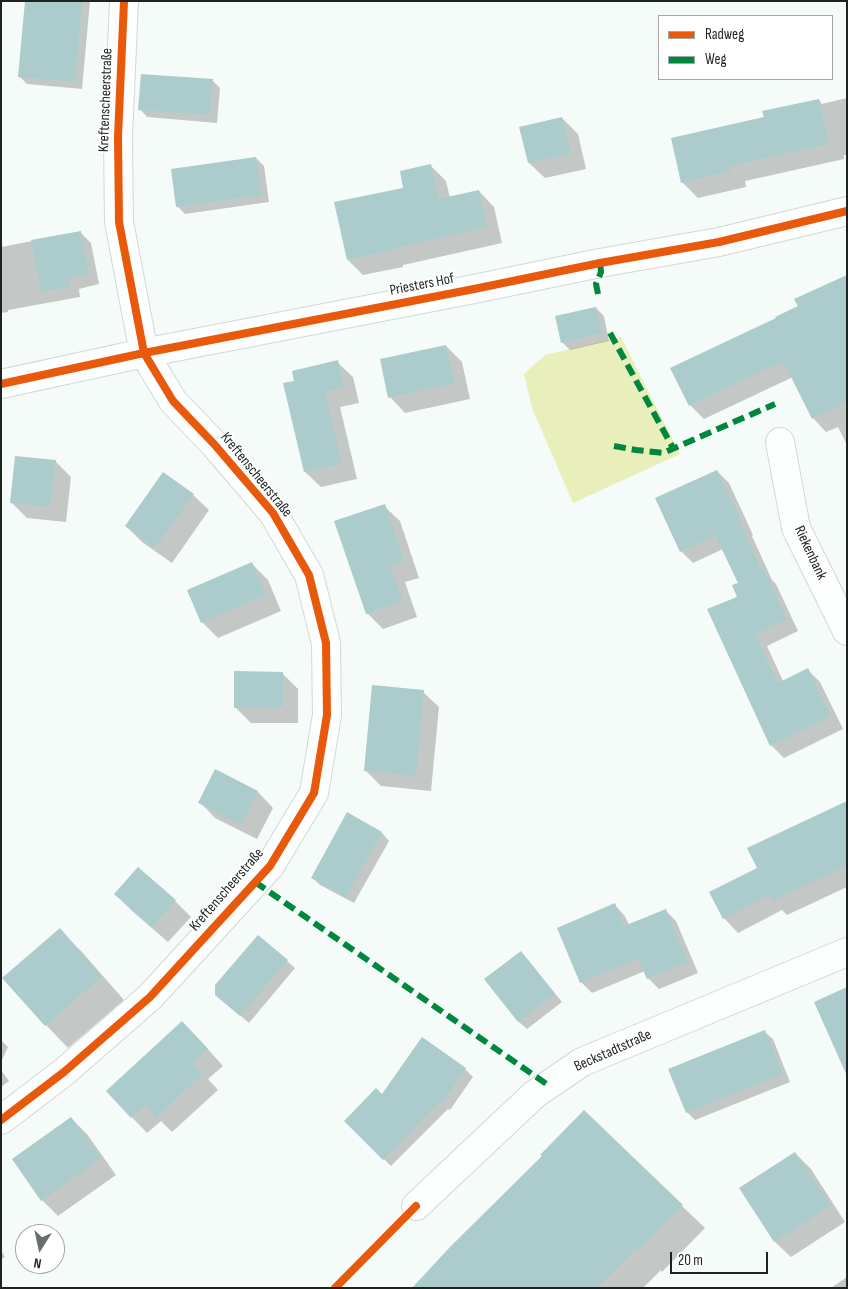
<!DOCTYPE html>
<html>
<head>
<meta charset="utf-8">
<style>
  body { margin:0 }
  #map { position:relative; width:848px; height:1289px; overflow:hidden; background:#f4fbf8; font-family:"Sofia Sans Condensed",sans-serif }
  canvas { display:block }
  .frame { position:absolute; inset:0; border:2px solid #1e2221; pointer-events:none }
  .legend { position:absolute; left:658px; top:15px; width:175px; height:65px; box-sizing:border-box; background:#fff; border:1px solid #a5a7a6; margin:0; padding:6px 9px; list-style:none; font-size:15px; color:#1e2221 }
  .legend li { display:flex; align-items:center; gap:10px; height:25px }
  .legend b { width:25px; border:1px solid #a5a7a6 }
  .north { position:absolute; left:15px; top:1224px; width:50px; height:50px; box-sizing:border-box; background:#fff; border:1px solid #a5a7a6; border-radius:50%; rotate:190deg; font-size:14px; font-weight:700; line-height:20px; text-align:center; color:#1e2221 }
  .north::after { content:''; display:block; margin:auto; width:18px; height:22px; background:#696e6c; clip-path:polygon(50% 0,100% 100%,50% 72%,0 100%) }
  .scale { position:absolute; left:670px; top:1252px; width:98px; height:22px; box-sizing:border-box; border:2px solid #1e2221; border-top:0; padding-left:6px; font-size:15px; line-height:18px; white-space:nowrap; color:#1e2221; -webkit-text-stroke:4px #fff; paint-order:stroke }
</style>
</head>
<body>
<div id="map">
<canvas width="848" height="1289"></canvas>
<div class="frame"></div>
<ul class="legend">
<li><b style="height:6px;background:#e8590c"></b>Radweg</li>
<li><b style="height:6px;background:#00873e"></b>Weg</li>
</ul>
<div class="north">N</div>
<div class="scale">20 m</div>
</div>
<script>
const g = document.querySelector('canvas').getContext('2d');
g.lineJoin = 'round';
function fill(path, color) {
  g.fillStyle = color;
  g.fill(path, 'evenodd');
}
function shape(rows) {
  const path = new Path2D();
  for (const r of rows) {
    path.moveTo(r[0], r[1]);
    for (let i = 2; i < r.length; i += 2) path.lineTo(r[i], r[i + 1]);
  }
  return path;
}
function stroke(path, color, width, dash) {
  g.strokeStyle = color;
  g.lineWidth = width;
  g.lineCap = dash ? 'butt' : 'round';
  g.setLineDash(dash || []);
  g.stroke(path);
}
function drawText(font, color, halo, rows, align = 'center') {
  g.font = font + ' "Sofia Sans Condensed",sans-serif';
  g.lineWidth = 4;
  g.setLineDash([]);
  g.textBaseline = 'middle';
  g.strokeStyle = halo;
  g.fillStyle = color;
  for (const [text, x, y, turn = 0] of rows) {
    g.save();
    g.translate(x, y);
    g.rotate((+turn || 0) * Math.PI / 180);
    g.textAlign = isNaN(turn) ? turn : align;
    if (halo) g.strokeText(text, 0, 0);
    g.fillText(text, 0, 0);
    g.restore();
  }
}
fill(shape([
  [621,337,680,454,573,503,532,408,524,374,545,355]
]), '#e8efba');
fill(shape([
  [26,1,90,1,82,89,27,84,19,76],
  [212,80,220,88,217,123,147,117,140,109],
  [847,98,847,155,844,155,844,159,745,181,746,187,698,198,682,182,765,118,819,100,822,104],
  [562,118,578,134,586,169,545,178,529,163],
  [256,158,264,166,269,202,185,214,177,206],
  [430,165,446,181,450,198,479,191,494,207,502,243,403,265,403,267,363,275,348,260,405,189],
  [80,232,91,243,99,284,79,289,80,297,8,310,8,312,1,313,1,247],
  [596,308,604,316,609,341,570,350,562,342],
  [778,318,847,394,847,445,838,427,826,432,813,418,793,377,704,419,690,405],
  [446,346,462,362,470,399,405,413,390,397],
  [337,362,353,377,359,403,340,407,357,479,321,487,305,472,296,382],
  [55,461,71,477,66,522,27,518,11,502],
  [717,471,729,483,753,535,752,536,772,580,776,584,798,631,767,646,783,681,808,670,820,682,843,729,784,758,771,745,739,598,739,583,723,549,693,563,681,551],
  [193,495,209,510,172,563,142,542,126,526],
  [384,506,400,521,419,578,405,582,417,617,383,629,367,613],
  [252,564,268,580,281,611,218,638,202,622],
  [282,673,298,689,298,723,251,723,235,707],
  [423,692,439,707,431,791,381,786,365,770],
  [216,771,258,792,273,808,257,839,215,818,200,802],
  [847,803,847,887,787,915,782,910,738,933,724,918,758,868],
  [382,833,389,841,354,903,320,885,313,878],
  [116,894,175,901,191,917,168,942,131,910],
  [615,905,625,916,629,925,665,910,676,921,698,973,659,989,648,978,645,971,592,993,581,982],
  [60,930,82,952,124,1000,68,1048,46,1025],
  [258,936,295,968,249,1023,216,995],
  [521,952,528,960,562,1002,527,1029,519,1022,486,979],
  [765,1032,773,1039,790,1082,695,1120,687,1112],
  [198,1038,223,1066,208,1079,218,1090,172,1132,161,1121,147,1133,107,1091],
  [422,1039,465,1069,473,1077,450,1110,448,1109,391,1166,345,1121,382,1096],
  [1,1040,8,1047,1,1062],
  [1,1070,9,1081,1,1087],
  [71,1118,87,1134,116,1175,58,1216,42,1200],
  [795,1153,811,1169,845,1222,791,1257,775,1242,740,1188],
  [682,1206,705,1228,662,1272,661,1270,643,1288,414,1288],
  [1,1250,5,1257,1,1259],
  [847,1277,847,1288,831,1288]
]), '#0003');
fill(shape([
  [25,1,82,1,75,82,18,77],
  [141,74,213,79,210,115,138,110],
  [819,99,829,144,730,166,731,171,681,183,671,138,764,117,762,111],
  [562,117,571,154,528,163,519,127],
  [256,157,262,195,176,207,171,169],
  [431,164,438,199,479,190,487,227,388,250,388,251,347,260,334,202,403,188,400,171],
  [81,231,89,274,69,278,70,287,41,292,31,240],
  [847,275,847,402,812,419,784,363,780,365,779,363,689,406,670,368,776,318,775,317,798,306,794,299],
  [596,307,602,333,561,343,555,316],
  [446,345,455,383,388,398,380,359],
  [338,360,344,387,325,392,342,464,304,472,283,383,294,381,292,371],
  [15,456,56,460,50,507,10,503],
  [717,470,742,522,740,523,762,571,764,570,787,619,755,634,778,683,808,668,831,716,770,746,707,609,737,597,732,585,738,583,715,535,680,552,655,498],
  [163,472,194,494,155,548,125,526],
  [385,504,404,562,390,566,403,601,366,614,334,521],
  [252,562,266,595,201,623,187,590],
  [234,671,283,672,283,707,234,708],
  [372,685,424,690,416,776,364,771],
  [215,769,258,791,241,825,198,803],
  [847,801,847,866,772,901,769,895,723,919,709,892,757,868,747,848],
  [347,812,382,832,346,897,311,878],
  [138,867,176,900,151,927,114,894],
  [615,903,624,926,666,909,688,962,647,979,638,959,580,983,557,928],
  [60,928,102,977,45,1026,2,978],
  [258,935,288,960,240,1016,215,995,215,985],
  [521,951,555,994,518,1022,484,979],
  [847,987,847,1076,814,1002],
  [182,1021,208,1049,193,1063,203,1074,156,1117,145,1106,131,1118,106,1091],
  [765,1030,783,1074,686,1113,668,1069],
  [422,1037,466,1068,442,1103,440,1102,383,1160,344,1121,376,1088,382,1094],
  [584,1110,683,1205,639,1250,637,1248,597,1288,412,1288,450,1247,542,1156,540,1155],
  [71,1117,101,1158,41,1201,12,1159],
  [795,1152,831,1206,774,1242,739,1188]
]), '#abcbcc');
const minor = shape([
  [1,384,144,353,474,289,600,263,719,242,847,211],
  [780,442,796,528,847,631],
  [1,1120,64,1072,150,997,270,866,314,793,327,715,326,643,309,575,273,513,214,444,173,401,144,353,119,222,118,137,124,1],
  [416,1206,535,1094,582,1062,847,952]
]);
stroke(minor, '#d3d8d6', 30);
stroke(minor, '#fdfefe', 28);
stroke(shape([
  [598,294,596,284,601,272,600,263],
  [610,333,673,448],
  [614,446,636,450,663,453,775,404],
  [255,882,548,1085]
]), '#00873e', 6, [12, 6]);
stroke(shape([
  [1,384,144,353,474,289,600,263,719,242,847,211],
  [1,1120,64,1072,150,997,270,866,314,793,327,715,326,643,309,575,273,513,214,444,173,401,144,353,119,222,118,137,124,1],
  [335,1288,416,1206]
]), '#e8590c', 8);
drawText('15px', '#1e2221', '#fff', [
  ["Kreftenscheerstraße",106,100,-88],
  ["Priesters Hof",422,285,-11],
  ["Kreftenscheerstraße",256,475,51],
  ["Riekenbank",810,553,65],
  ["Kreftenscheerstraße",227,890,-49],
  ["Beckstadtstraße",613,1051,-24]
]);
</script>
</body>
</html>
